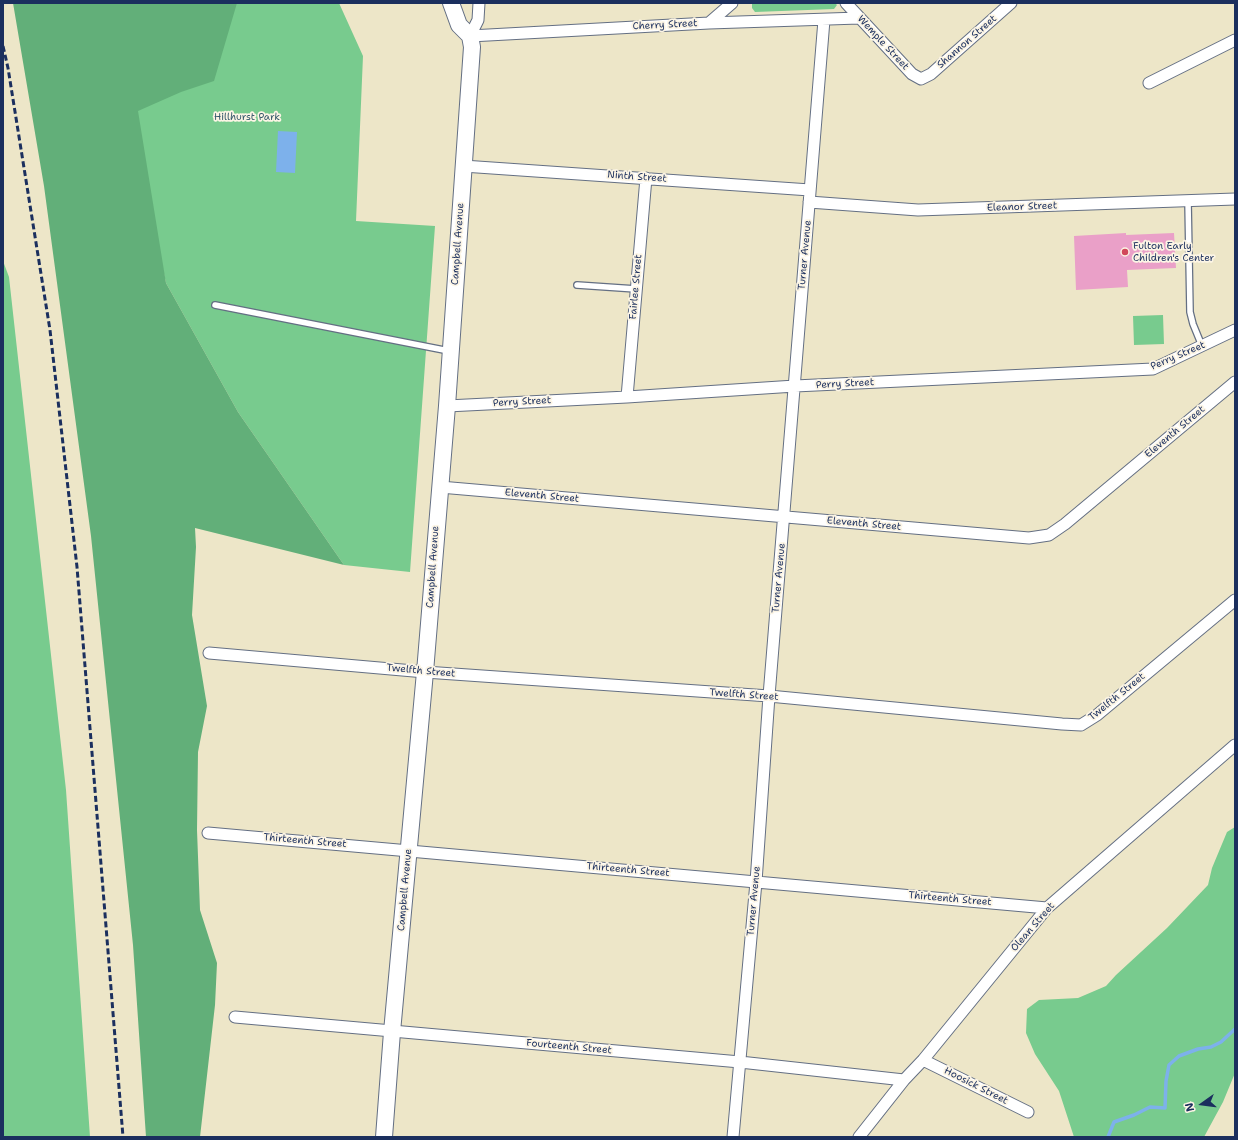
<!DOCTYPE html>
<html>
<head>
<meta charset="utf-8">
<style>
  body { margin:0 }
  #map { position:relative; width:1238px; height:1140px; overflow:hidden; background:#ede6c8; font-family:"Shantell Sans",sans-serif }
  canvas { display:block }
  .frame { position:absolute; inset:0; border:4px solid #1b2f5e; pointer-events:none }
  .north { position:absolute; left:1182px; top:1084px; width:40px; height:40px; -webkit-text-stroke:3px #fcf5e5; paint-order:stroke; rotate:256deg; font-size:11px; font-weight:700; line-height:16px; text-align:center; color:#1b2f5e }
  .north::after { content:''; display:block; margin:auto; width:14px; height:18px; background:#1b2f5e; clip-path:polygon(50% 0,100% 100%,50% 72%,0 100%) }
</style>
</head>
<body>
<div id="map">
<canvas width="1238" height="1140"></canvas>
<div class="frame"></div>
<div class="north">N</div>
</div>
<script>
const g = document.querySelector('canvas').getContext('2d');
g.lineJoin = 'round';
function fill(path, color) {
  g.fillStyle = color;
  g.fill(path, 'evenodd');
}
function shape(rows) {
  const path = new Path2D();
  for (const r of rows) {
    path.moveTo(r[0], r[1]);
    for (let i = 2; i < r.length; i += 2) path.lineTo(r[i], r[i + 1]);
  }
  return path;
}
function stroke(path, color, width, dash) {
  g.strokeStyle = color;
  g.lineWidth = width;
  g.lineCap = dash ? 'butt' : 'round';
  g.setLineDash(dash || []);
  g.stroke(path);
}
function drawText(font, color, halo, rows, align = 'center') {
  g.font = font + ' "Shantell Sans",sans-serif';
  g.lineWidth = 3.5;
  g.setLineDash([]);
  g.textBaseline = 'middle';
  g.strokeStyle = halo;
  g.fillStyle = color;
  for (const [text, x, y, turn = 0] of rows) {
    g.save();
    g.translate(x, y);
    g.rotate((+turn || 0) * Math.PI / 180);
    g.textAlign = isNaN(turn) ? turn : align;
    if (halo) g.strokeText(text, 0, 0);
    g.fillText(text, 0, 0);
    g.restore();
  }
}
fill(shape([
  [105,3,339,3,363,56,356,221,435,226,410,572,344,565,238,412,166,283],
  [752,3,835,3,837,5,834,9,755,12,752,8],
  [3,261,9,277,66,790,90,1137,3,1137],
  [1163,315,1164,344,1134,345,1133,316],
  [1235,827,1235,1073,1223,1102,1204,1137,1074,1137,1059,1091,1035,1054,1026,1033,1027,1009,1039,1000,1078,998,1106,986,1116,975,1167,928,1208,885,1212,868,1227,832]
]), '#78cb8e');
fill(shape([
  [13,3,237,3,214,81,181,92,138,111,166,283,238,412,344,565,195,528,196,547,192,615,207,706,198,752,197,830,200,910,217,963,215,1005,200,1137,146,1137,133,945,91,536,44,186]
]), '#62af79');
fill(shape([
  [278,131,297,132,295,173,276,172]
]), '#7db1eb');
stroke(shape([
  [1108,1137,1114,1122,1134,1115,1150,1107,1165,1108,1166,1081,1169,1065,1179,1056,1198,1049,1211,1047,1221,1042,1235,1029]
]), '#7db1eb', 3.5);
fill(shape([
  [1126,233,1126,235,1174,233,1176,268,1127,270,1128,287,1076,290,1074,236]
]), '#eaa0c8');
const lane = shape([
  [1188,201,1190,312,1193,324,1202,346],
  [577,285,636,289],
  [215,305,449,351]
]);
const street = shape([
  [479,3,478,20,470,36,709,23,859,18],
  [846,3,912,74,921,79,931,74,1011,3],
  [709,23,732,3],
  [1149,83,1235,40],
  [463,166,810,190],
  [809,202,918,210,1235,199],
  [627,397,646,178],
  [447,406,627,397,795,386,1153,369,1235,330],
  [440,487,1029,538,1049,535,1065,524,1235,382],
  [209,653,425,672,769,696,1062,724,1081,725,1097,715,1235,600],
  [208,833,1047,908],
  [235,1017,740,1062,904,1080],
  [923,1060,1028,1112],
  [733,1137,756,882,769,696,824,20],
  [859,1137,904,1080,923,1060,1047,908,1235,745]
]);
const secondary = shape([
  [384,1137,392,1032,425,672,447,406,472,47,470,36,459,25,451,3]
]);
stroke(lane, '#646f83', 8);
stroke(street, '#646f83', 13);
stroke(secondary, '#646f83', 18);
stroke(lane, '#fff', 5.5);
stroke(street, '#fff', 11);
stroke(secondary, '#fff', 16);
stroke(shape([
  [3,46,8,68,50,330,77,567,123,1137]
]), '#1b2f5e', 3, [6, 3]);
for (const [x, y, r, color] of [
  [1125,252,4,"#d1495b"]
]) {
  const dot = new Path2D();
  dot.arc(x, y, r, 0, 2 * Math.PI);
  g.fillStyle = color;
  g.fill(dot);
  stroke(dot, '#fcf5e5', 1.5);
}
drawText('10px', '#1b2f5e', '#fcf5e5', [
  ["Cherry Street",665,25,-3],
  ["Shannon Street",967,42,-41],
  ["Wemple Street",883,43,47],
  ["Ninth Street",637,177,4],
  ["Eleanor Street",1022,207,-2],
  ["Campbell Avenue",458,244,-86],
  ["Turner Avenue",805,255,-85],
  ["Fairlee Street",636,287,-85],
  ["Perry Street",1178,356,-23],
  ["Perry Street",845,384,-3],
  ["Perry Street",522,402,-3],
  ["Eleventh Street",1175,432,-40],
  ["Eleventh Street",542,496,5],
  ["Eleventh Street",864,524,5],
  ["Campbell Avenue",433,567,-86],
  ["Turner Avenue",779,578,-85],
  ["Twelfth Street",421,671,5],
  ["Twelfth Street",744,695,4],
  ["Twelfth Street",1117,697,-39],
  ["Thirteenth Street",305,841,5],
  ["Thirteenth Street",628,870,5],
  ["Campbell Avenue",405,890,-85],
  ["Thirteenth Street",950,899,5],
  ["Turner Avenue",754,901,-85],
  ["Olean Street",1033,927,-49],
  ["Fourteenth Street",569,1047,5],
  ["Hoosick Street",976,1086,27]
]);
drawText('10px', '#32566a', '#fcf5e5', [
  ["Hillhurst Park",247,117]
]);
drawText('10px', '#1b2f5e', '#fcf5e5', [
  ["Fulton Early",1133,246],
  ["Children's Center",1133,258]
], 'left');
</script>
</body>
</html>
